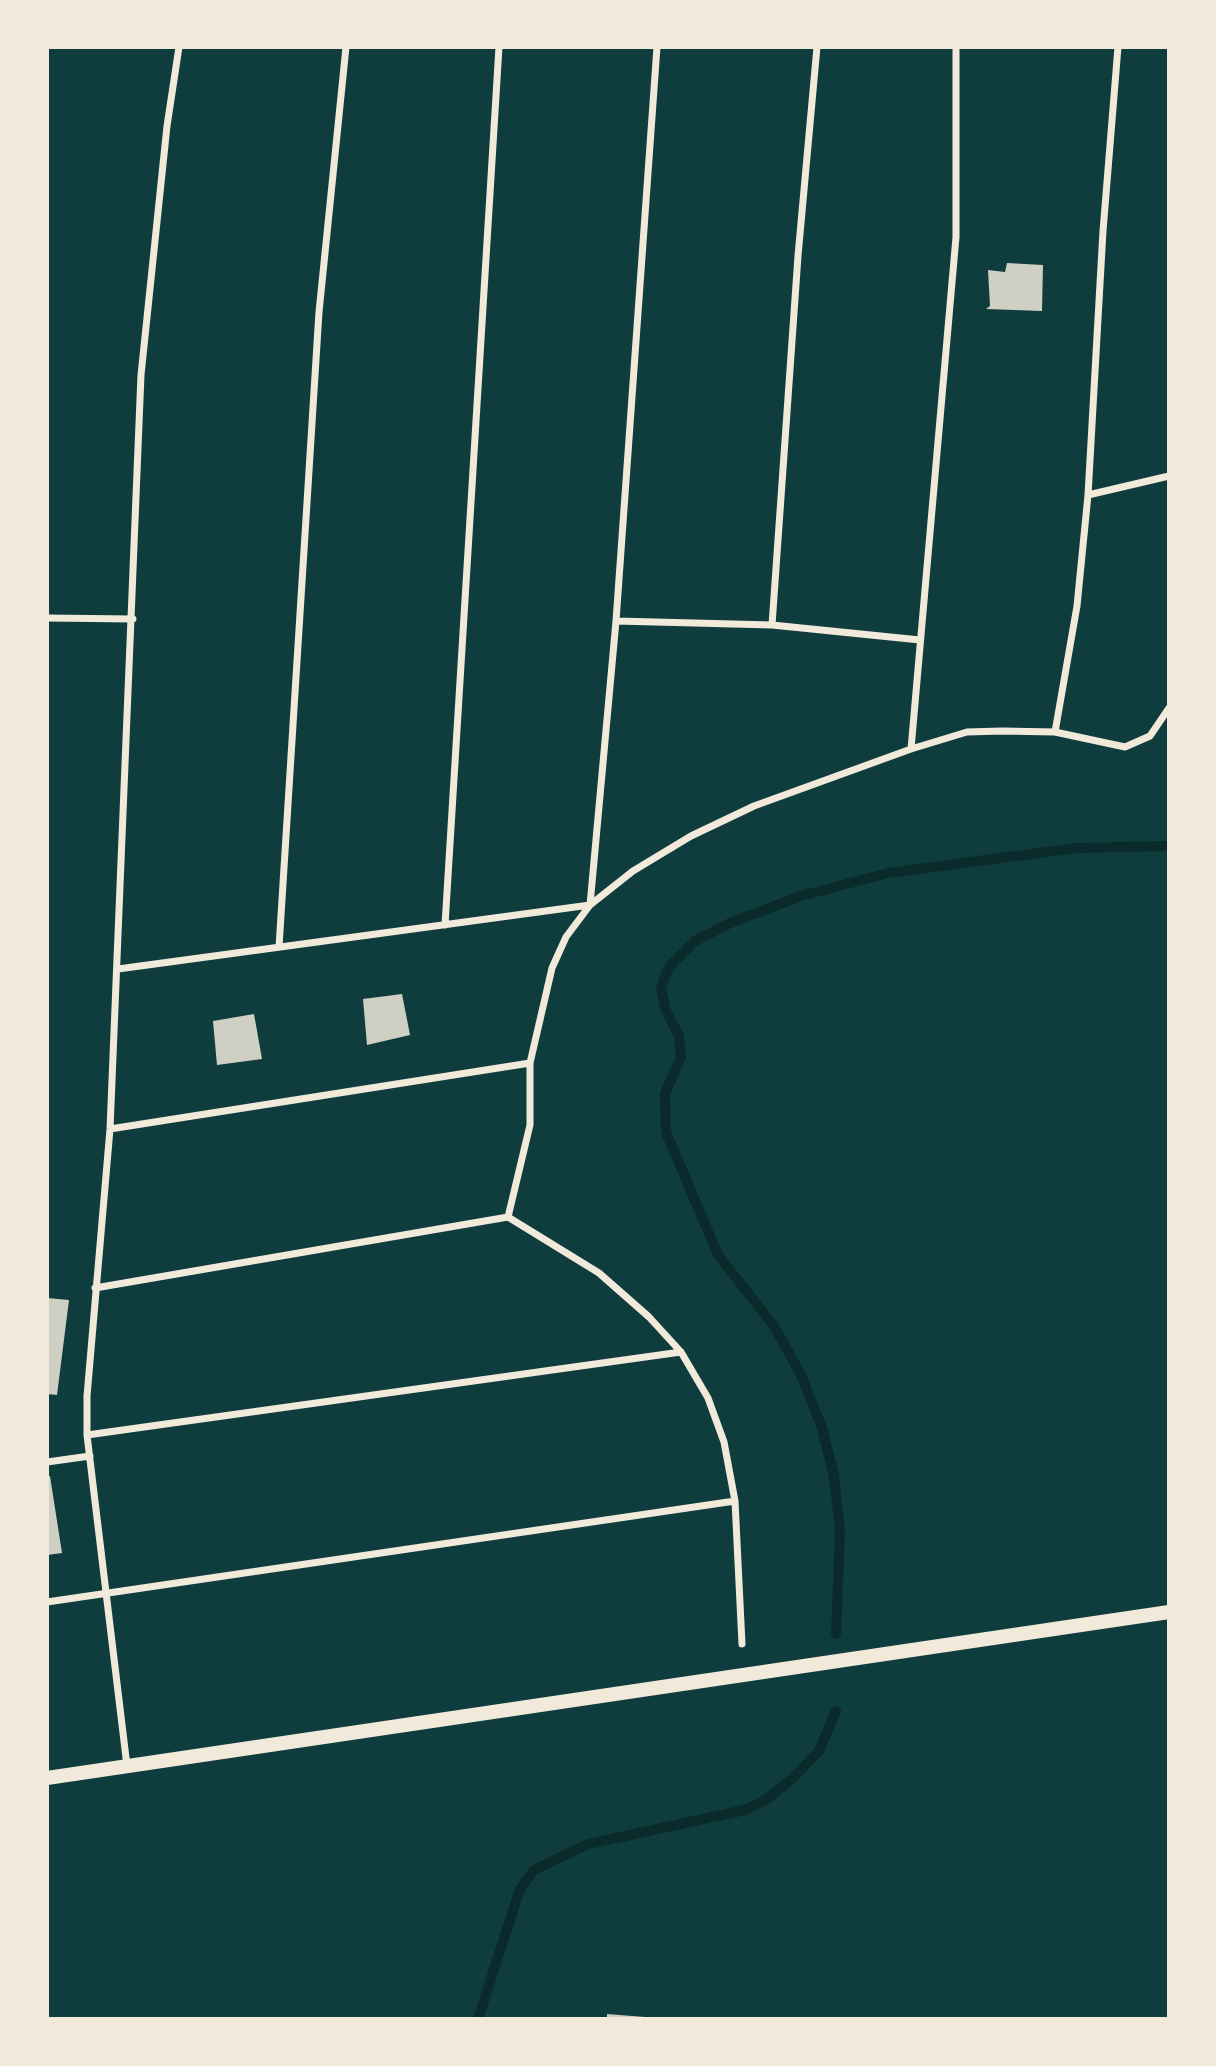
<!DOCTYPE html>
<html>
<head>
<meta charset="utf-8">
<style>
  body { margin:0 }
  #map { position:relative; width:1216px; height:2066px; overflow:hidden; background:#0f3d3e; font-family:"Sofia Sans Condensed",sans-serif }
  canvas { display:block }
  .frame { position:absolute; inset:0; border:49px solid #f1e9da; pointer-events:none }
</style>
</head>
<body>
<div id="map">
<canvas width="1216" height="2066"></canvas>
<div class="frame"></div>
</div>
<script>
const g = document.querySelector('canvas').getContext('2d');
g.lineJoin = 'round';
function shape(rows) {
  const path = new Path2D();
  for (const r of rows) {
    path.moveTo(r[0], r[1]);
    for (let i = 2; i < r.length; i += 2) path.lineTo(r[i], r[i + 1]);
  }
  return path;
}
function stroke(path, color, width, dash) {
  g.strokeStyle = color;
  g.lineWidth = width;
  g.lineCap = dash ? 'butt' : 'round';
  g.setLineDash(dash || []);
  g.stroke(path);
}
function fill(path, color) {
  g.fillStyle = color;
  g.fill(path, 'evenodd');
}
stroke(shape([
  [836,1634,840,1530,834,1476,822,1428,801,1375,774,1326,718,1255,666,1132,665,1094,681,1057,679,1036,666,1011,661,989,668,968,695,941,730,923,801,896,888,873,1076,848,1169,846],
  [478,2019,520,1889,534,1870,588,1844,745,1810,767,1799,793,1778,819,1751,836,1711]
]), '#0a2a2b', 10);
fill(shape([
  [1007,263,1043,265,1042,311,986,309,990,306,988,270,1005,272],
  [402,994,410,1035,367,1045,363,999],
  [254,1014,262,1059,217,1065,213,1021],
  [47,1298,69,1300,57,1395,47,1394],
  [47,1476,50,1476,62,1553,47,1555],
  [607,2014,645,2017,645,2019,607,2019]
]), '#cfcfc3');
stroke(shape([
  [1088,495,1169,476],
  [47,618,133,619],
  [616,621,772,625,920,640],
  [772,625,798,256,817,47],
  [1055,732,1077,606,1088,495,1103,231,1118,47],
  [911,749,956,237,956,47],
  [590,905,616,621,657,47],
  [445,925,499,47],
  [279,947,319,312,346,47],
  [118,969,590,905],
  [110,1129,530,1063],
  [508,1217,530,1125,530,1063,552,968,566,937,590,905,633,871,691,836,754,806,911,749,967,732,1002,731,1055,732,1125,747,1150,736,1169,708],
  [95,1288,508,1217,599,1273,649,1317,681,1352,708,1398,724,1442,735,1501,742,1644],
  [87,1435,681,1352],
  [47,1462,90,1456],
  [47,1602,735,1501],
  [127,1766,87,1435,87,1396,110,1129,141,375,167,126,179,47]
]), '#f1e9da', 7);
stroke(shape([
  [47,1778,1169,1612]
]), '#f1e9da', 14);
</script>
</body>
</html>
